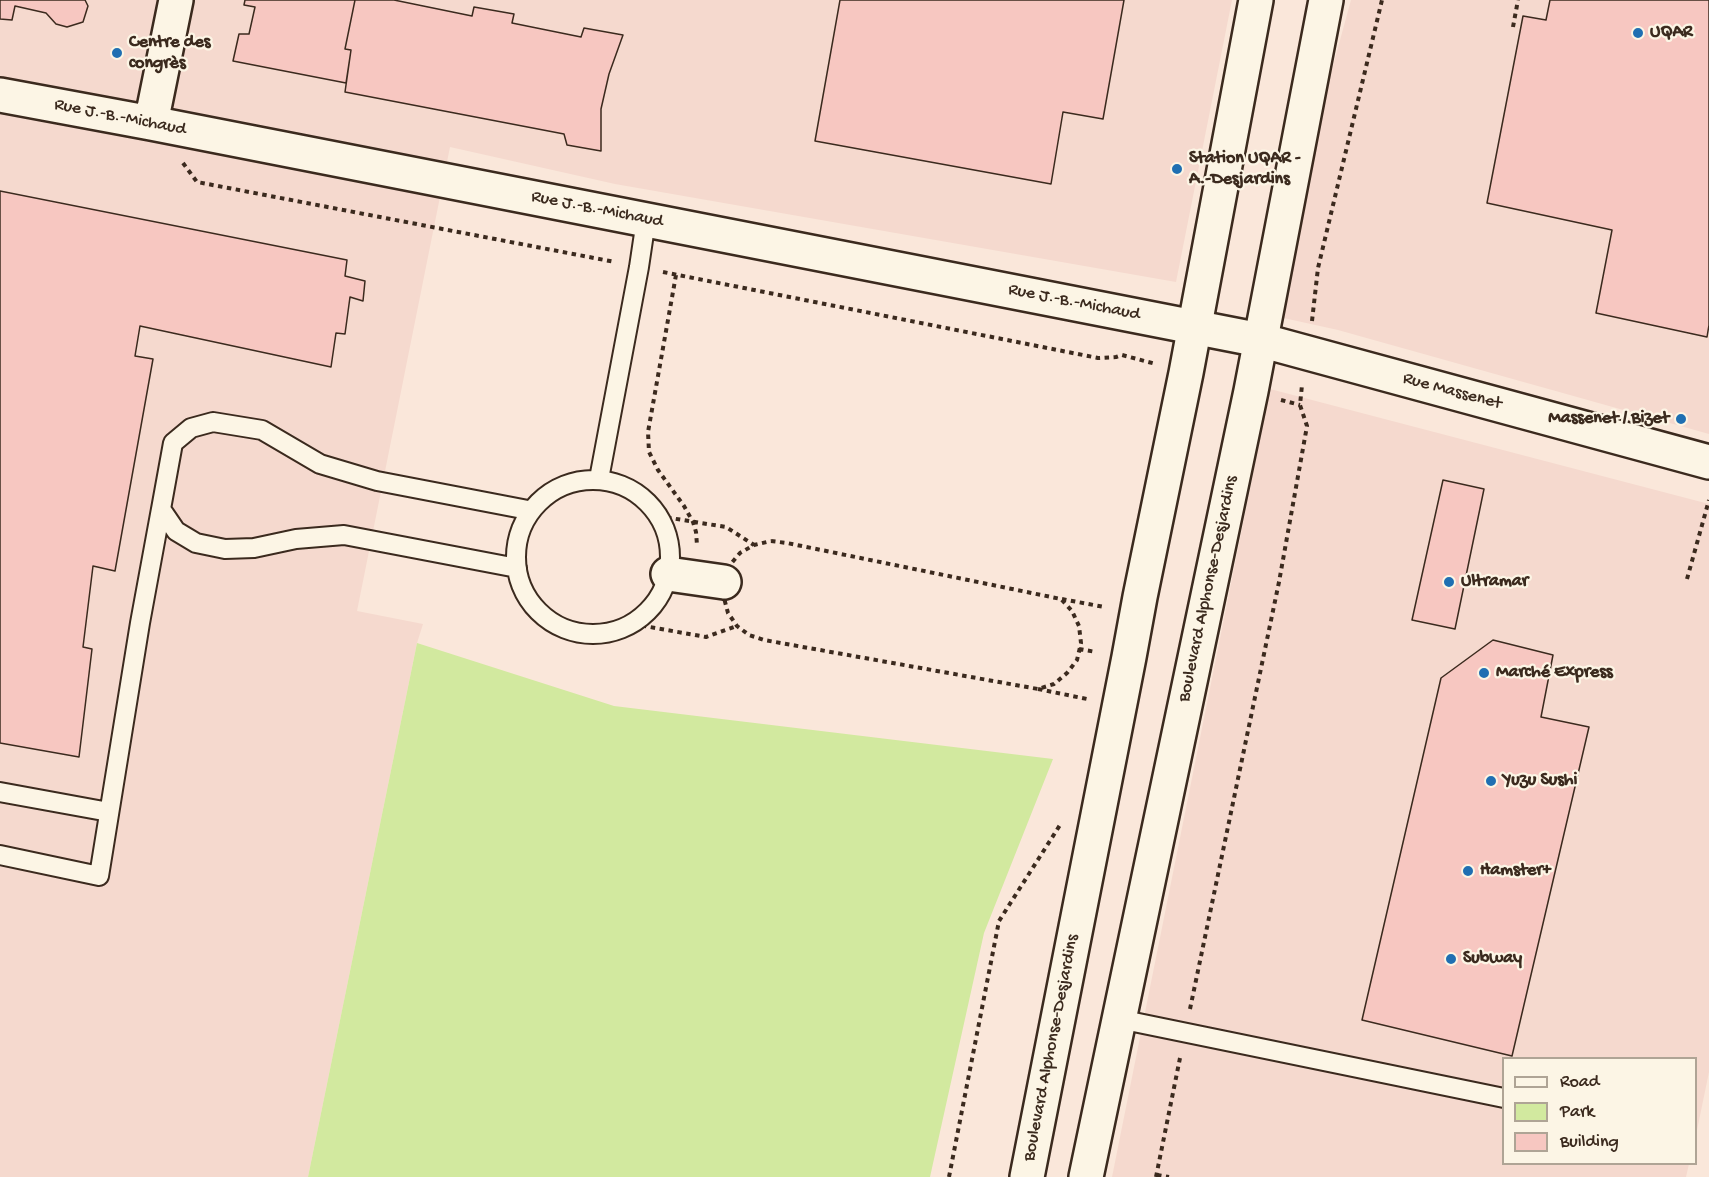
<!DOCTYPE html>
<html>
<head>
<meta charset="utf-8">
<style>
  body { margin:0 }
  #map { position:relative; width:1709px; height:1177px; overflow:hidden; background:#fae7da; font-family:"Gochi Hand",sans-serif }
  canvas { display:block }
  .legend { position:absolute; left:1502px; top:1057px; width:195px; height:108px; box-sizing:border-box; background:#fcf5e5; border:2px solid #afa495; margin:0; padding:8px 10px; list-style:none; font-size:18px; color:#3b2a1e }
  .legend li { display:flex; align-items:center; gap:12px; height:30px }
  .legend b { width:30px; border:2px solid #afa495 }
</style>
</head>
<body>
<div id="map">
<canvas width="1709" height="1177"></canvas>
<ul class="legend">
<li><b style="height:8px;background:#fcf5e5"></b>Road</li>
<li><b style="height:16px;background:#d2e99f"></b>Park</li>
<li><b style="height:16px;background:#f7c7c1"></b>Building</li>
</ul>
</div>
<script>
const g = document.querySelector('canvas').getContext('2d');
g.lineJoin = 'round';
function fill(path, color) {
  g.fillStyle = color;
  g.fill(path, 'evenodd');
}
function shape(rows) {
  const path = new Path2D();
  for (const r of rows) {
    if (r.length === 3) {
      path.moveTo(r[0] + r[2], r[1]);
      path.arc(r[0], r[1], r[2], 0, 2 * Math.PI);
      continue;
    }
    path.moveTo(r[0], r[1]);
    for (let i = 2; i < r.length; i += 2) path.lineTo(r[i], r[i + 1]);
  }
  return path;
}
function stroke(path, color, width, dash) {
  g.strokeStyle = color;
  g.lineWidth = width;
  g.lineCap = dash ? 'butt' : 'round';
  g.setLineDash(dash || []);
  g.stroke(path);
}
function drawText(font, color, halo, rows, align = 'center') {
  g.font = font + ' "Gochi Hand",sans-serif';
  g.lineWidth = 4.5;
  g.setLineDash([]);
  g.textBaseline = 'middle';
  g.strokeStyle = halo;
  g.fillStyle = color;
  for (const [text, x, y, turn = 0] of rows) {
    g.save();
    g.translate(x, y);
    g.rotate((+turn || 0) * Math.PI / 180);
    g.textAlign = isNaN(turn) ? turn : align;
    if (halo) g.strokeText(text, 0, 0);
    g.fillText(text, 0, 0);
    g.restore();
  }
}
fill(shape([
  [0,0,1232,0,1176,282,615,184,450,147,357,611,423,624,417,643,308,1177,0,1177],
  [1351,0,1709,0,1709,434,1338,330,1279,317,1308,157],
  [1270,389,1709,504,1709,1072,1696,1135,1696,1058,1504,1058,1504,1164,1689,1164,1686,1177,1112,1177]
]), '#f5d9ce');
fill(shape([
  [417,643,614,706,1053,759,984,933,930,1177,308,1177]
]), '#d2e99f');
const building = shape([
  [0,0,85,0,88,6,83,22,67,27,56,24,46,13,15,6,12,20,0,19,0,0],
  [245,0,355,0,345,49,351,50,346,83,233,61,239,34,249,34,255,7,244,5,245,0],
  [355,0,394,0,472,16,474,7,514,14,512,23,581,37,584,28,623,35,609,74,601,109,601,151,567,145,564,134,345,92,351,50,345,49,355,0],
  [840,0,1124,0,1103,119,1063,112,1051,184,815,141,840,0],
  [1550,0,1709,0,1709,325,1707,337,1596,313,1612,230,1487,203,1523,16,1546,20,1550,0],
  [0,191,347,260,345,276,365,281,363,301,350,297,345,334,336,333,331,367,140,326,135,356,153,359,115,571,93,566,83,647,92,649,79,757,0,743,0,191],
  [1443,480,1484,489,1455,629,1412,620,1443,480],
  [1493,640,1553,655,1541,717,1589,727,1512,1056,1362,1020,1441,678,1493,640]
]);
fill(building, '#f7c7c1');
stroke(building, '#3b2a1e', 1.5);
const lane = shape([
  [599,479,639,267,646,220],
  [593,557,77],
  [517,568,344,535,296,539,254,548,225,549,196,543,176,531,161,509,173,443,191,428,213,422,262,430,320,464,377,481,528,510],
  [0,792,109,812],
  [0,855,99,876,140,623,161,509],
  [1119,1019,1504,1098]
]);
const street = shape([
  [0,95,151,123,1260,340,1709,462],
  [151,123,176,0],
  [668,574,724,582]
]);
const secondary = shape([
  [1027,1177,1129,657,1140,597,1186,373,1256,0],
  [1086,1177,1251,391,1326,0]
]);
stroke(lane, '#3b2a1e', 22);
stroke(street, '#3b2a1e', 38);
stroke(secondary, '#3b2a1e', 38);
stroke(shape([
  [1513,27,1518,0],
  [183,163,197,182,615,262],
  [663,272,1098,358,1116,357,1122,355,1156,364],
  [676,275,648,432,649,452,658,470,684,506,693,522,696,532,697,545],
  [1312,321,1318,268,1382,0],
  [1281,400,1300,405],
  [658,516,726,527,754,545],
  [771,541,787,543,1061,599,1072,611,1079,626,1081,643,1077,660,1067,673,1054,684,1038,689,764,640,749,635,737,626,728,613,724,598,724,582,729,566,740,553,754,545,771,541],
  [1687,579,1709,500],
  [1062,599,1104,607],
  [633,624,706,637,737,626],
  [1079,649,1096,652],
  [1038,689,1087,699],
  [1190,1009,1279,582,1307,426,1300,405,1302,385],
  [1157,1175,1169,1177],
  [949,1177,999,921,1060,825],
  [1156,1177,1180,1058]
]), '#3b2a1e', 4, [4.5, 4.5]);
stroke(lane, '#fcf5e5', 18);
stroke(street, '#fcf5e5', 33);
stroke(secondary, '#fcf5e5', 33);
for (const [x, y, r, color] of [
  [1638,33,6,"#1f6fb2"],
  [117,53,6,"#1f6fb2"],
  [1177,169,6,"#1f6fb2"],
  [1681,419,6,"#1f6fb2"],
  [1449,582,6,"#1f6fb2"],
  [1484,673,6,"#1f6fb2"],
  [1491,781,6,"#1f6fb2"],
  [1468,871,6,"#1f6fb2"],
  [1451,959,6,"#1f6fb2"]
]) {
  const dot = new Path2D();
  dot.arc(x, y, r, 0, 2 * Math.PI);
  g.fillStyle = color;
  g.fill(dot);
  stroke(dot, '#fcf5e5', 2);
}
drawText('bold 18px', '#3b2a1e', '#fcf5e5', [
  ["UQAR",1650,33],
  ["Centre des",129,43],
  ["congrès",129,64],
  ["Station UQAR -",1189,159],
  ["A.-Desjardins",1189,180],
  ["Massenet / Bizet",1669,419,"right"],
  ["Ultramar",1461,582],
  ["Marché Express",1496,673],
  ["Yuzu Sushi",1503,781],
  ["Hamster+",1480,871],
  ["Subway",1463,959]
], 'left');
drawText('18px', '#3b2a1e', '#fcf5e5', [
  ["Rue J.-B.-Michaud",120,118,11],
  ["Rue J.-B.-Michaud",597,210,11],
  ["Rue J.-B.-Michaud",1074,303,11],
  ["Rue Massenet",1452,392,15],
  ["Boulevard Alphonse-Desjardins",1209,589,-78],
  ["Boulevard Alphonse-Desjardins",1052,1048,-79]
]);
</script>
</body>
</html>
